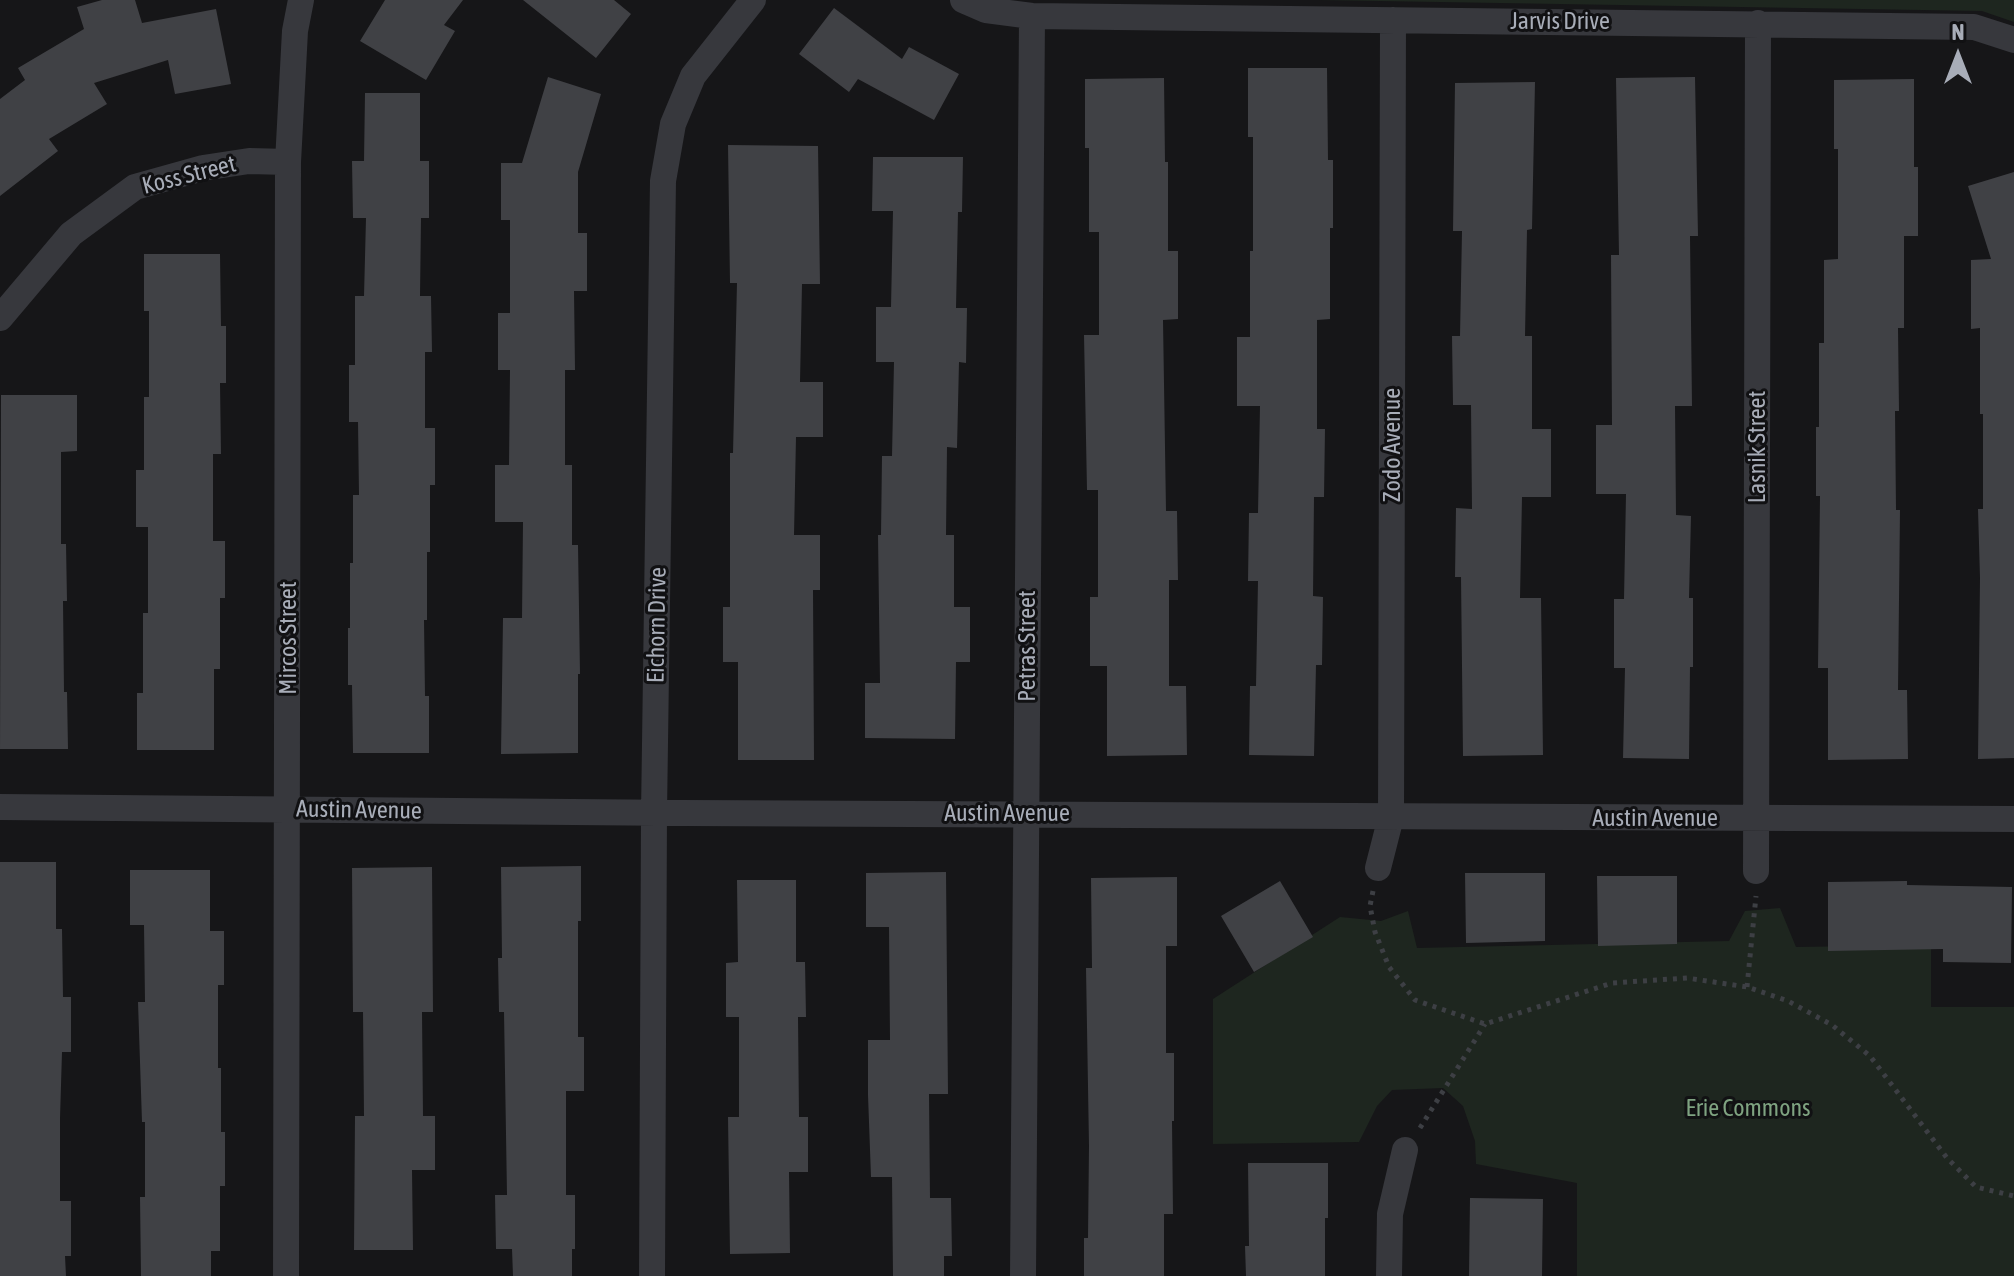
<!DOCTYPE html>
<html>
<head>
<meta charset="utf-8">
<style>
  body { margin:0 }
  #map { position:relative; width:2014px; height:1276px; overflow:hidden; background:#161618; font-family:"Asap Condensed",sans-serif }
  canvas { display:block }
  .north { position:absolute; left:1918px; top:16px; width:80px; height:80px; -webkit-text-stroke:6px #111113; paint-order:stroke; rotate:0deg; font-size:22px; font-weight:700; line-height:32px; text-align:center; color:#a8adb8 }
  .north::after { content:''; display:block; margin:auto; width:28px; height:36px; background:#a8adb8; clip-path:polygon(50% 0,100% 100%,50% 72%,0 100%) }
</style>
</head>
<body>
<div id="map">
<canvas width="2014" height="1276"></canvas>
<div class="north">N</div>
</div>
<script>
const g = document.querySelector('canvas').getContext('2d');
g.lineJoin = 'round';
function fill(path, color) {
  g.fillStyle = color;
  g.fill(path, 'evenodd');
}
function shape(rows) {
  const path = new Path2D();
  for (const r of rows) {
    path.moveTo(r[0], r[1]);
    for (let i = 2; i < r.length; i += 2) path.lineTo(r[i], r[i + 1]);
  }
  return path;
}
function stroke(path, color, width, dash) {
  g.strokeStyle = color;
  g.lineWidth = width;
  g.lineCap = dash ? 'butt' : 'round';
  g.setLineDash(dash || []);
  g.stroke(path);
}
function drawText(font, color, halo, rows, align = 'center') {
  g.font = font + ' "Asap Condensed",sans-serif';
  g.lineWidth = 6;
  g.setLineDash([]);
  g.textBaseline = 'middle';
  g.strokeStyle = halo;
  g.fillStyle = color;
  for (const [text, x, y, turn = 0] of rows) {
    g.save();
    g.translate(x, y);
    g.rotate((+turn || 0) * Math.PI / 180);
    g.textAlign = isNaN(turn) ? turn : align;
    if (halo) g.strokeText(text, 0, 0);
    g.fillText(text, 0, 0);
    g.restore();
  }
}
fill(shape([
  [1318,0,2014,0,2014,22,1982,11],
  [1780,908,1796,947,1931,945,1931,1007,2014,1007,2014,1276,1577,1276,1577,1183,1476,1164,1475,1141,1463,1106,1443,1088,1392,1090,1377,1106,1359,1142,1213,1144,1213,999,1340,917,1381,921,1408,911,1417,948,1729,941,1745,911]
]), '#1e261f');
fill(shape([
  [102,0,135,0,142,23,216,9,231,84,175,94,168,60,94,83,107,104,49,139,58,151,0,196,0,99,25,80,18,68,84,29,77,7],
  [385,0,463,0,444,25,455,31,426,80,360,41],
  [523,0,614,0,631,14,596,58],
  [834,8,902,59,909,47,959,74,934,120,858,79,849,92,799,54],
  [1248,68,1327,68,1328,160,1333,160,1333,228,1330,228,1330,319,1317,320,1317,429,1325,429,1324,497,1314,497,1313,596,1323,597,1322,665,1316,665,1314,756,1249,755,1250,686,1256,686,1258,581,1248,581,1249,513,1258,513,1260,406,1237,406,1237,337,1250,337,1250,251,1253,251,1253,137,1248,137],
  [548,77,601,94,578,172,578,233,587,233,587,291,574,291,575,370,565,370,565,465,572,465,572,545,578,545,580,674,578,674,578,753,501,754,503,618,522,618,523,522,495,522,495,465,509,465,510,370,498,370,498,313,510,313,510,220,501,220,501,163,522,163],
  [1695,77,1698,236,1690,236,1692,406,1675,406,1676,515,1691,516,1689,598,1693,598,1693,667,1690,667,1689,759,1623,758,1625,668,1614,668,1614,599,1624,599,1626,494,1596,494,1596,425,1612,425,1611,255,1619,255,1616,78],
  [1164,78,1165,162,1168,162,1168,251,1178,251,1178,319,1163,320,1166,511,1177,511,1178,580,1169,580,1169,686,1186,686,1187,755,1107,756,1107,666,1090,666,1090,597,1098,597,1098,490,1087,490,1084,335,1099,335,1099,232,1089,232,1089,148,1085,148,1085,79],
  [1914,79,1914,167,1918,167,1918,236,1904,236,1904,328,1898,328,1899,411,1895,411,1896,510,1900,510,1898,690,1907,690,1908,759,1828,760,1828,668,1818,668,1820,496,1816,496,1816,427,1819,427,1819,343,1824,343,1824,260,1838,259,1838,149,1834,149,1834,80],
  [1535,82,1532,229,1527,230,1525,336,1532,336,1532,429,1551,429,1551,497,1522,497,1520,598,1541,598,1543,755,1463,756,1461,577,1455,577,1456,508,1472,509,1471,405,1453,405,1452,336,1460,336,1462,231,1453,231,1455,83],
  [365,93,420,93,420,161,429,161,429,218,421,218,420,296,431,296,432,352,425,352,425,428,435,428,435,485,430,485,430,552,427,552,427,620,424,620,425,696,429,696,429,753,353,753,352,685,348,685,348,628,350,628,350,563,353,563,353,495,359,495,358,422,349,422,349,365,355,365,355,296,364,296,366,218,353,218,352,161,364,161],
  [728,145,818,146,820,284,802,284,800,382,823,382,823,437,796,437,794,535,820,535,820,590,813,590,814,760,738,760,738,662,723,662,723,607,730,607,730,453,733,453,737,283,730,283],
  [873,157,963,157,962,212,958,212,956,308,967,308,966,363,959,362,957,448,947,447,946,535,954,535,954,607,970,607,970,662,956,662,955,739,865,738,865,683,880,683,878,535,881,535,882,456,892,456,894,362,876,362,876,307,891,307,893,211,872,211],
  [2014,172,2014,758,1978,759,1980,578,1978,509,1983,509,1983,414,1980,414,1980,328,1971,329,1971,260,1991,259,1968,186],
  [144,254,220,254,221,326,226,326,226,383,220,383,221,454,213,454,213,541,225,541,225,598,220,598,220,669,214,669,214,750,137,750,137,693,143,693,143,613,148,613,148,527,136,527,136,470,144,470,144,397,149,397,149,311,144,311],
  [1,395,77,395,77,451,61,452,61,544,66,544,67,601,63,601,64,692,67,692,68,749,0,749],
  [0,862,56,862,56,929,62,929,63,997,71,997,71,1052,62,1052,60,1118,60,1201,71,1201,71,1256,65,1256,66,1276,0,1276],
  [581,866,581,921,578,921,578,1037,584,1037,584,1091,566,1091,566,1195,575,1195,575,1249,572,1249,572,1276,513,1276,512,1249,496,1249,495,1195,507,1195,504,1012,499,1012,498,958,502,958,501,867],
  [432,867,433,1012,422,1012,423,1116,435,1116,435,1170,412,1170,413,1250,354,1250,355,1116,364,1116,363,1012,353,1012,352,868],
  [130,870,210,870,210,931,224,931,224,985,218,985,218,1068,221,1068,221,1132,225,1132,225,1186,220,1186,220,1251,211,1251,211,1276,141,1276,140,1197,145,1197,145,1122,142,1122,138,1002,145,1002,144,925,130,925],
  [946,872,948,1094,929,1094,930,1198,951,1198,952,1256,944,1256,944,1276,893,1276,892,1177,871,1177,868,1095,868,1040,890,1040,889,927,866,927,866,873],
  [1465,873,1545,873,1545,941,1466,943],
  [1597,876,1677,876,1677,944,1598,946],
  [1177,877,1177,946,1166,946,1166,1053,1174,1053,1174,1121,1172,1121,1173,1214,1164,1214,1164,1276,1084,1276,1084,1238,1088,1238,1089,1146,1086,968,1092,968,1091,878],
  [737,880,796,880,796,962,805,962,806,1017,798,1017,799,1117,808,1117,808,1172,789,1172,790,1253,730,1254,728,1117,739,1117,739,1017,726,1017,726,963,738,962],
  [1280,881,1313,937,1254,972,1221,916],
  [1907,881,1907,885,2012,887,2011,963,1943,962,1943,949,1828,951,1828,882],
  [1248,1163,1328,1163,1328,1218,1325,1218,1325,1276,1246,1276,1245,1246,1249,1246],
  [1470,1198,1543,1199,1542,1276,1469,1276]
]), '#404145');
stroke(shape([
  [1373,891,1370,906,1375,932,1389,967,1415,1000,1485,1024,1612,983,1687,978,1747,987,1788,1001,1832,1025,1870,1056,1947,1158,1976,1187,2014,1196],
  [1747,987,1756,896],
  [1420,1128,1485,1024]
]), '#3d3f44', 5, [4, 6]);
stroke(shape([
  [963,0,986,10,1032,16,1974,27,2014,40],
  [0,318,71,234,135,187,203,168,249,161,288,162],
  [0,807,686,813,2014,819],
  [1378,868,1391,817,1393,20],
  [1756,871,1758,23],
  [286,1276,288,162,295,31,301,0],
  [652,1276,654,813,663,181,673,124,693,76,753,0],
  [1023,1276,1032,16],
  [1389,1276,1390,1214,1405,1150]
]), '#37383d', 26);
drawText('24px', '#a8adb8', '#111113', [
  ["Jarvis Drive",1560,21],
  ["Koss Street",189,175,-14],
  ["Zodo Avenue",1392,445,-90],
  ["Lasnik Street",1757,447,-90],
  ["Eichorn Drive",657,625,-89],
  ["Mircos Street",288,638,-90],
  ["Petras Street",1027,646,-90],
  ["Austin Avenue",359,810,1],
  ["Austin Avenue",1007,813],
  ["Austin Avenue",1655,818]
]);
drawText('24px', '#7fa381', '#111113', [
  ["Erie Commons",1748,1108]
]);
</script>
</body>
</html>
